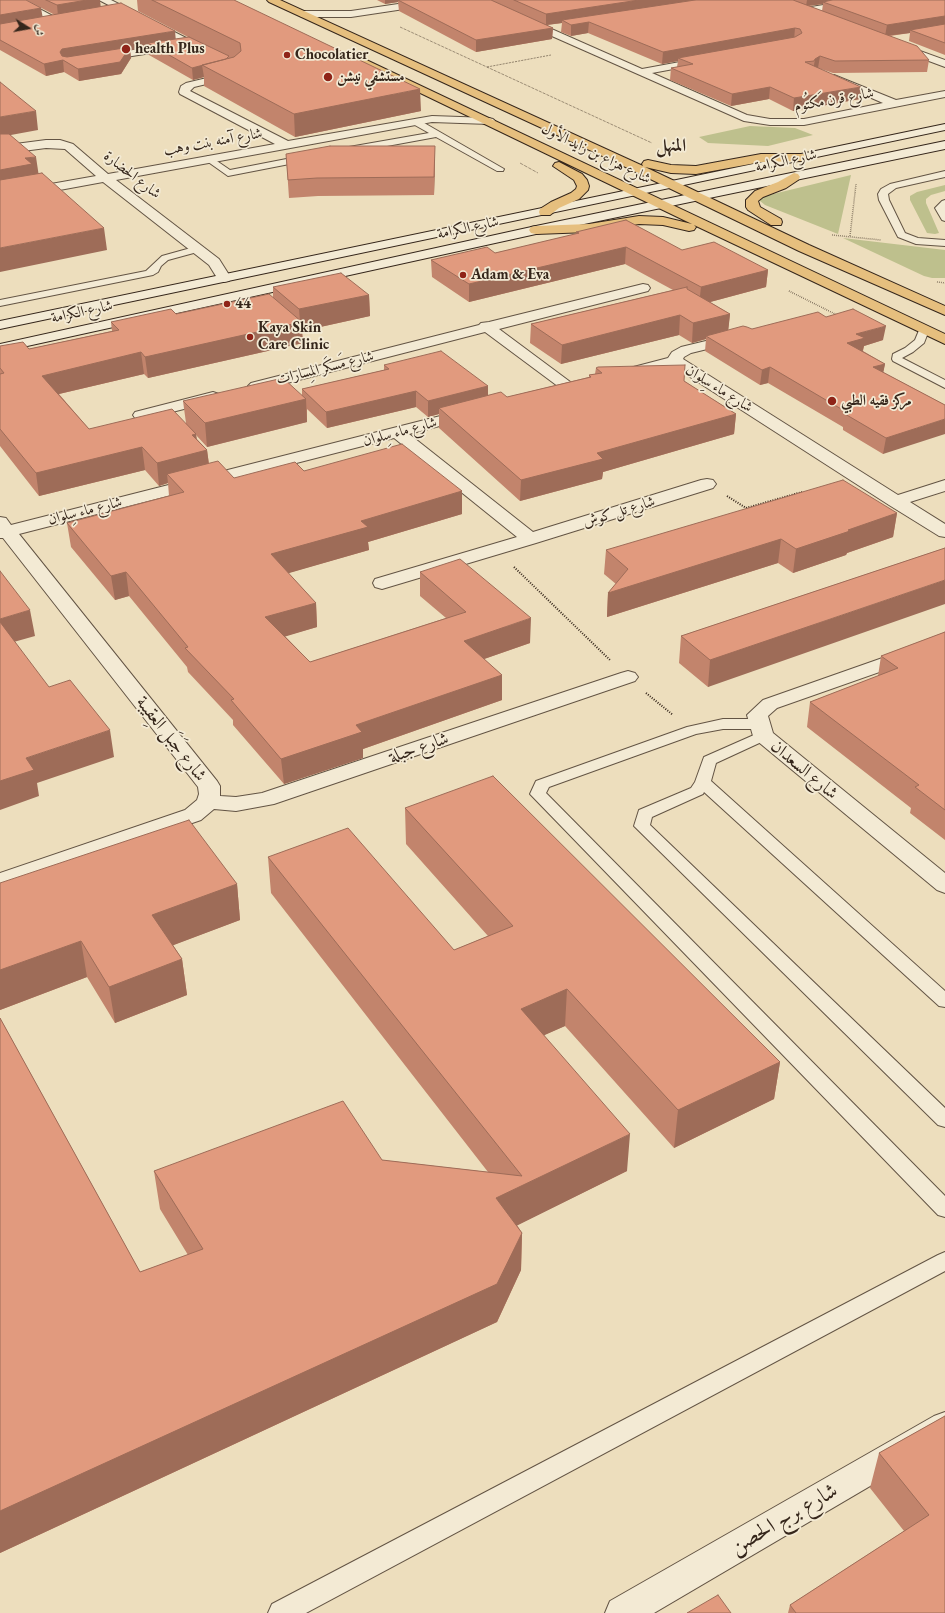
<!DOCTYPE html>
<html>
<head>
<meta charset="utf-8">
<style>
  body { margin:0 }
  #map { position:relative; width:945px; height:1613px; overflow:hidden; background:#eddebd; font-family:"EB Garamond",Amiri,serif }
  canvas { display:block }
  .north { position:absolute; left:8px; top:8px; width:40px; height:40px; -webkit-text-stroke:3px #f3ead4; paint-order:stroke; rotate:101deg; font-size:11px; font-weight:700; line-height:16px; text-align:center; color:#35261b }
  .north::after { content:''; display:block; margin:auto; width:14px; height:18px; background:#35261b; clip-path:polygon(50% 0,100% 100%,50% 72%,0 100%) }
</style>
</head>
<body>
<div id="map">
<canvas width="945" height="1613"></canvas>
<div class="north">ش</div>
</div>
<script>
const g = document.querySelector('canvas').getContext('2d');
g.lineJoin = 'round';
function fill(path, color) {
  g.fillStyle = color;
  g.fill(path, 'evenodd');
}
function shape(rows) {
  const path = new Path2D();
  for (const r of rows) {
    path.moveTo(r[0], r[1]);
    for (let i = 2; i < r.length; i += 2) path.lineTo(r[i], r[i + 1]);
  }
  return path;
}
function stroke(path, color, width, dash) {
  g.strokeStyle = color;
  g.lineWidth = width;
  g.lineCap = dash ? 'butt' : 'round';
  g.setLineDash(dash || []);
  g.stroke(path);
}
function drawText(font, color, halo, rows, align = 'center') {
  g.font = font + ' "EB Garamond",Amiri,serif';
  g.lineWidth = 3.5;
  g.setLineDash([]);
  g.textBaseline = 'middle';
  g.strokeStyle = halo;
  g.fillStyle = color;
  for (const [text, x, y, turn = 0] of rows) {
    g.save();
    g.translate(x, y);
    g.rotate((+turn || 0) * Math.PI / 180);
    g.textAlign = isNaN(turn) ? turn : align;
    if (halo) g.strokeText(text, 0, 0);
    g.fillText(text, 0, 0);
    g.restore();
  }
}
fill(shape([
  [750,126,795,128,813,135,768,146,708,143,699,137],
  [851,175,838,234,765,205,760,201,760,199,765,196],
  [945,185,945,191,931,195,926,199,926,203,939,233,935,234,927,233,910,200,910,196,917,192],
  [843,238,945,250,945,278,932,278,924,276]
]), '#bec08d');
const service = shape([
  [413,120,419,120,504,169,503,171,497,171,436,137,349,153,345,150,349,147,429,133,413,124,412,122,413,120],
  [307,155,310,156,311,158,310,160,228,176,204,159,208,156,211,157,230,170,307,155],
  [945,171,945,177,896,188,888,194,889,200,905,233,918,238,945,240,945,246,916,244,898,237,879,200,878,194,881,189,890,184,945,171],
  [945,200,945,221,942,220,935,208,942,201,945,200],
  [198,246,201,247,203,249,201,251,168,260,161,266,158,272,153,275,0,306,0,300,146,271,162,256,198,246],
  [924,327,929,330,924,343,913,352,902,358,945,380,945,388,893,361,892,359,893,354,905,348,915,340,920,328,924,327],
  [723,719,760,719,765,721,768,724,765,727,760,729,723,729,696,734,549,787,546,793,945,1196,945,1217,938,1215,530,794,536,781,687,727,723,719],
  [763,731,768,733,771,736,768,739,716,763,711,781,945,991,945,1007,939,1006,704,792,703,794,652,817,650,825,945,1108,945,1127,938,1125,634,826,639,810,691,788,695,782,704,757,763,731],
  [945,1252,945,1271,306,1613,268,1613,272,1604,938,1255,945,1252]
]);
const minor = shape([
  [11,0,23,0,62,21,60,23,54,23,11,0],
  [99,0,111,0,210,50,211,52,210,54,202,54,99,0],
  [425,0,449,0,444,3,351,17,302,17,297,14,302,11,351,11,425,0],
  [473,0,486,0,642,69,707,57,711,58,712,60,711,62,652,73,747,115,770,119,804,119,883,103,830,80,829,78,834,75,896,100,945,91,945,97,804,125,770,125,744,121,475,2,473,0],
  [854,0,876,0,871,3,805,14,800,11,805,8,854,0],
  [178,43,183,46,182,48,101,61,96,58,101,55,178,43],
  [898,43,945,60,945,67,894,48,893,46,898,43],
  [232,72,236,73,237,75,236,77,194,87,190,91,288,141,432,116,489,118,493,119,495,121,493,123,489,124,432,122,116,180,219,259,231,278,229,281,224,282,219,281,209,265,103,182,0,201,0,193,96,176,65,149,46,148,0,154,0,146,46,140,60,140,73,144,108,174,275,144,180,94,179,92,181,86,186,83,232,72],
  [643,284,648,285,650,288,648,291,499,329,573,384,576,387,573,390,568,392,563,390,485,332,256,391,251,389,248,386,251,383,479,325,481,323,489,322,643,284],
  [735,334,740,335,742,338,740,341,691,353,684,357,683,359,898,495,945,480,945,491,910,502,945,524,945,537,939,536,889,505,673,366,627,378,622,376,619,373,622,370,668,358,672,352,681,347,735,334],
  [213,392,219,394,221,397,219,400,141,420,135,418,133,415,135,412,213,392],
  [468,409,474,411,476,414,474,417,409,434,533,532,701,480,707,479,713,480,716,484,713,488,536,543,382,589,375,587,373,583,375,579,517,537,394,438,19,534,217,781,220,786,220,796,236,797,262,793,621,673,628,671,635,673,638,677,635,681,274,804,236,811,214,809,201,820,0,889,0,873,185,810,197,800,199,794,198,787,3,538,0,538,0,517,6,518,11,525,468,409],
  [945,636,945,649,777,708,768,716,773,733,945,873,945,893,937,890,756,740,753,736,747,715,763,700,945,636],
  [945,1412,945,1442,654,1613,605,1613,610,1601,934,1416,945,1412]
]);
const secondary = shape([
  [945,124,945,130,0,329,0,321,945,124],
  [945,141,945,149,536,234,0,352,0,344,536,226,945,141]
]);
const primary = shape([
  [267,0,280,0,643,166,642,164,644,161,648,160,671,165,696,166,761,154,807,154,809,157,807,160,803,161,761,162,696,174,671,173,645,167,809,245,945,306,945,315,799,251,609,159,269,2,267,0],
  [360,57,945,334,945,344,694,225,696,227,694,230,689,231,663,225,639,224,589,232,536,234,531,233,529,230,531,227,536,226,589,224,639,216,663,217,692,224,356,62,355,60,356,58,360,57],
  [559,162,582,174,587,180,589,186,588,190,579,199,559,208,550,215,540,215,539,212,540,209,551,202,571,193,576,189,577,186,574,180,553,166,555,163,559,162],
  [794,173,798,174,800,177,798,180,786,188,763,197,758,201,760,207,781,219,782,222,781,225,771,225,748,210,746,207,746,200,755,191,778,182,794,173]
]);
stroke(service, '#635444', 2);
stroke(minor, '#635444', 2);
stroke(secondary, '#35261b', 2);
stroke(primary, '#35261b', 2);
stroke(shape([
  [400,27,652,143],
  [487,67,551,55],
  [520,163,538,173]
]), '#35261b', 1, [0.5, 1]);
stroke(shape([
  [832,235,881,240],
  [850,236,856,184],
  [937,282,945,283],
  [789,291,839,316]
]), '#35261b', 1.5, [0.5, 1.5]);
stroke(shape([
  [727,496,746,508,802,492],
  [514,567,610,660],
  [646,693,673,715]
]), '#35261b', 2, [1, 1.5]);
fill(service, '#f3ead4');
fill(minor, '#f3ead4');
fill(secondary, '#f3ead4');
fill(primary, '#e6bf7e');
fill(shape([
  [0,0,42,17,55,15,26,0,100,0,100,7,176,39,188,37,138,11,137,0,234,0,421,111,295,137,204,86,204,77,193,80,149,55,148,47,130,50,131,58,121,74,79,81,64,72,46,76,0,50],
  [377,0,945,0,945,55,909,41,910,33,890,36,929,60,927,72,833,73,818,68,860,99,793,111,769,99,731,106,670,80,671,68,677,67,678,61,662,64,588,33,571,36,561,32,562,23,547,25,553,28,552,39,476,52,399,11,398,2,385,4],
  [823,4,822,11,809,6],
  [286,154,435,163,434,195,318,196,289,198],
  [576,232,682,250,768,270,766,287,710,302,730,314,728,330,752,329,826,317,883,340,864,346,863,351,885,364,883,372,945,405,883,454,843,430,843,427,768,383,760,385,705,351,706,339,692,343,679,335,561,364,530,343,531,324,673,290,625,264,469,302,432,277,431,260,495,253,576,234],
  [273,287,369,295,370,316,302,331,303,343,148,378,144,374,59,394,89,429,186,423,183,401,302,395,302,389,384,370,384,365,488,386,488,395,507,397,589,377,589,375,595,374,596,368,684,381,736,414,734,434,603,472,602,479,520,501,439,428,439,414,428,417,416,407,327,428,307,409,307,422,207,447,196,435,197,439,207,450,209,464,234,478,304,471,462,491,462,514,368,542,369,550,288,573,316,603,317,627,285,636,310,662,446,618,420,596,420,572,530,643,484,659,502,675,502,700,363,749,363,758,284,784,233,725,233,720,188,672,187,667,129,596,115,600,71,547,67,523,169,496,168,483,159,486,145,470,39,496,0,446,0,346,29,349,112,331,111,322,176,314,273,298],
  [897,513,893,537,847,553,846,555,793,573,778,563,607,617,608,593,616,584,604,574,606,550],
  [945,548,708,687,679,663,681,636],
  [945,632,945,840,910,813,911,808,807,727,810,702,878,676,881,656],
  [405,808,780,1062,774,1099,674,1148,565,1026,544,1035,627,1171,517,1225,522,1233,521,1270,497,1322,0,1553,0,1018,140,1272,188,1255,160,1209,154,1171,382,1160,488,1172,271,893,268,857,454,950,488,936,406,844],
  [0,883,237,884,240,920,173,945,182,959,187,995,115,1023,87,977,0,1010],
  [945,1416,945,1613,788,1613,790,1605,904,1531,870,1488,879,1453]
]), '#c2846c');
fill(shape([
  [87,0,100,0,101,9,58,16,57,5],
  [385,0,415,0,398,0,398,2,385,4],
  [639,0,708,0,562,20,562,23,546,25,546,14],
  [807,0,845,0,823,2,823,4,806,6],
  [41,8,43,19,0,26,0,15],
  [945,16,945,27,910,30,910,33,885,36,887,25],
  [589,22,588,33,571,36,571,25],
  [553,28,552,39,476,52,476,40],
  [795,28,794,40,678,58,678,61,662,64,663,52],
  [175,31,176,42,148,43,148,47,130,50,131,58,121,74,79,81,78,69,63,60,64,72,46,76,44,64,60,52,62,49],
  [820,56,818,68,813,71,815,59],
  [202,65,204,77,193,80,192,68],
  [770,87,769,99,731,106,732,94],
  [861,87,860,99,793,111,794,98],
  [420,89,421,111,295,137,294,114],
  [36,111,38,130,0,137,0,117],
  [435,146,435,163,434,195,434,177],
  [36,157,39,177,0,192,0,170,25,158],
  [104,228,107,250,0,272,0,248],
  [626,247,625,264,469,302,469,284],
  [768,270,766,287,699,305,701,287],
  [369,295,370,316,302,331,303,343,148,378,145,357,300,322,299,309],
  [730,314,728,333,706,336,706,339,692,343,693,323],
  [680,315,679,335,561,364,562,345],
  [886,326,883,340,864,346,862,353,847,343,856,334],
  [141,352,144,374,46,397,42,376],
  [885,364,882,379,873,367],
  [770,367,768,383,760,385,762,370],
  [488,386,488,402,439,408,439,414,428,417,428,401],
  [416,391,416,407,327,428,326,412],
  [306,399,307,422,207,447,205,423],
  [736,414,734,434,603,472,602,479,520,501,521,480,597,453],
  [945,419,945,434,883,454,886,438],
  [196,434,198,452,207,450,210,473,167,474,168,483,159,486,157,463,192,435],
  [142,447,145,470,39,496,36,473],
  [462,491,462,514,368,542,369,550,272,578,271,554,361,521],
  [897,513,893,537,847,553,846,555,793,573,796,549,848,530],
  [781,539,778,563,607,617,608,593],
  [126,572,129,596,115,600,111,576],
  [945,580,945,604,708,687,710,660],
  [316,603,317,627,267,642,265,617],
  [30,610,35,636,3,645,0,629,0,619],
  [531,618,530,643,464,666,464,641],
  [502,675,502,700,363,749,363,758,284,784,281,759,356,725],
  [110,730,114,757,37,783,39,796,0,810,0,781,26,758],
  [237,884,240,920,158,951,152,915],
  [81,941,87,977,0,1010,0,970],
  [182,959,187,995,115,1023,109,987],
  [567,989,565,1026,520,1046,521,1009],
  [780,1062,774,1099,674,1148,678,1110],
  [630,1134,627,1171,496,1236,496,1198],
  [522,1233,521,1270,497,1322,0,1553,0,1511]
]), '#9e6c58');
const building = shape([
  [0,0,26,0,41,8,0,15,0,0],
  [46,0,87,0,57,5,46,0],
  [152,0,234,0,420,89,294,114,202,65,234,57,241,51,240,43,152,0],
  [398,0,491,0,553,28,476,40,398,0],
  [514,0,639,0,546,14,514,0],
  [695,0,793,0,917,46,929,60,835,61,820,56,815,59,814,61,805,62,861,87,794,98,770,87,732,94,671,68,693,64,678,58,795,37,802,33,800,29,795,28,663,52,589,22,571,25,562,20,695,0],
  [832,0,945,0,945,16,887,25,823,2,832,0],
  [121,3,175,31,62,49,60,52,62,56,67,57,130,47,120,62,78,69,63,60,44,64,0,40,0,24,121,3],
  [945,24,945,43,910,30,945,24],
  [189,37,229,56,226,59,192,68,148,43,189,37],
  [0,82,36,111,0,117,0,82],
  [0,134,9,134,36,157,25,158,32,164,0,170,0,134],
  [330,146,435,146,434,177,317,178,288,180,286,154,330,146],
  [42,173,104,228,0,248,0,180,42,173],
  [626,220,682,250,714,242,768,270,701,287,626,247,469,284,431,260,487,247,495,253,579,233,576,232,626,220],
  [341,273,369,295,299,309,273,287,341,273],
  [687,287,687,289,730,314,693,323,680,315,562,345,531,324,687,287],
  [269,294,302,322,145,357,141,352,42,376,89,429,172,409,196,434,192,435,207,450,157,463,142,447,36,473,0,429,0,374,4,373,0,368,0,346,23,342,29,349,119,330,111,322,171,309,176,314,269,294],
  [853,309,886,326,856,334,865,338,847,343,885,364,873,367,945,405,945,419,886,438,845,414,848,413,770,367,762,370,706,336,743,326,747,327,752,329,818,312,826,317,853,309],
  [441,351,488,386,428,401,416,391,326,412,302,389,389,369,384,365,441,351],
  [685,365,684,381,736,414,597,453,603,459,521,480,439,408,501,392,507,397,591,377,589,375,602,373,596,368,598,367,685,365],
  [283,378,306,399,205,423,183,401,283,378],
  [402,444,462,491,361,521,368,527,271,554,316,603,265,617,310,662,466,612,420,572,460,559,531,618,464,641,502,675,356,725,362,732,281,759,231,700,234,699,185,648,188,647,126,572,111,576,67,523,184,492,167,474,218,461,234,478,295,462,304,471,402,444],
  [843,480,897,513,848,530,850,531,796,549,781,539,608,593,628,569,606,550,843,480],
  [945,548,945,580,710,660,681,636,945,548],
  [0,571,30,610,0,619,0,571],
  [0,622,49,687,70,680,110,730,26,758,34,770,0,781,0,622],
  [945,632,945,810,915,787,919,785,810,702,898,668,881,656,945,632],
  [493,776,780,1062,678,1110,567,989,521,1009,630,1134,496,1198,522,1233,497,1284,0,1511,0,1018,140,1272,203,1249,154,1171,343,1101,382,1160,522,1176,268,857,348,828,454,950,513,926,405,808,493,776],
  [189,820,237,884,152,915,182,959,109,987,81,941,0,970,0,883,189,820],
  [945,1416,945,1613,796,1613,790,1605,929,1515,879,1453,945,1416],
  [718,1595,731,1613,687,1613,718,1595]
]);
fill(building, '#e19a7e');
stroke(building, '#9e6c58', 1);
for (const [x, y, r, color] of [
  [126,49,5,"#8f2418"],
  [287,55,4,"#8f2418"],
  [328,77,5,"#8f2418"],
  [463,275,4,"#8f2418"],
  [227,304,4,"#8f2418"],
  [250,337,4,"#8f2418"],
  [832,401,5,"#8f2418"]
]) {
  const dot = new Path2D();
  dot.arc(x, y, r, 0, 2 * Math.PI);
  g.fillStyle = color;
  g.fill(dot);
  stroke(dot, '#f3ead4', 1.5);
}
drawText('bold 15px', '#35261b', '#f3ead4', [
  ["health Plus",135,49],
  ["Chocolatier",295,55],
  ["مستشفي نيشن",337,77],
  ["Adam & Eva",471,275],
  ["44",235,304],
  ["Kaya Skin",258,328],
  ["Care Clinic",258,345],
  ["مركز فقيه الطبي",841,401]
], 'left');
drawText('15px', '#35261b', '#f3ead4', [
  ["شارع قرن مَكتُوم",834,100,-10],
  ["شارع آمنه بنت وهب",213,142,-10],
  ["شارع هزاع بن زايد الأول",596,154,26],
  ["شارع الكرامة",786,161,-12],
  ["شارع الحضارة",132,175,38],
  ["شارع الكرامة",468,228,-12],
  ["شارع الكرامة",82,312,-12],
  ["شارع مَسكَر المِسارات",325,368,-14],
  ["شارع ماء سِلوان",719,389,32],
  ["شارع ماء سِلوان",400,432,-15],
  ["شارع ماء سِلوان",85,511,-14],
  ["شارع تل كوش",619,512,-17]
]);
drawText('bold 18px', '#35261b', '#f3ead4', [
  ["المنهل",671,146]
]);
drawText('18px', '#35261b', '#f3ead4', [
  ["شارع جَبَل العِقيبة",171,739,52],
  ["شارع جبلة",419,748,-19],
  ["شارع السعدان",804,770,40]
]);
drawText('22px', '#35261b', '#f3ead4', [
  ["شارع برج الحصن",784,1519,-30]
]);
</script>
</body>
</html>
